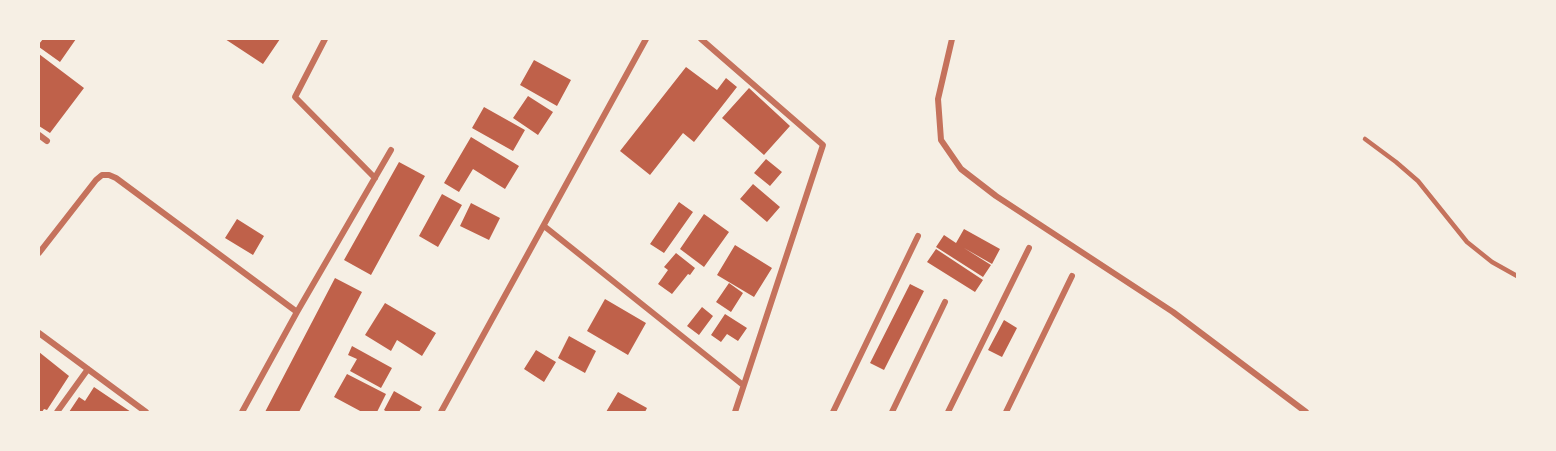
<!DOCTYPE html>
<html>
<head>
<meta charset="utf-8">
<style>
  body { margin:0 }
  #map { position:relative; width:1556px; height:451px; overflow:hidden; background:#f6efe4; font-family:"Archivo Narrow",sans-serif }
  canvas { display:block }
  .frame { position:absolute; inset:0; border:40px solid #f6efe4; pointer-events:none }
</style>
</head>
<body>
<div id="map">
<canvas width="1556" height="451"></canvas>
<div class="frame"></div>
</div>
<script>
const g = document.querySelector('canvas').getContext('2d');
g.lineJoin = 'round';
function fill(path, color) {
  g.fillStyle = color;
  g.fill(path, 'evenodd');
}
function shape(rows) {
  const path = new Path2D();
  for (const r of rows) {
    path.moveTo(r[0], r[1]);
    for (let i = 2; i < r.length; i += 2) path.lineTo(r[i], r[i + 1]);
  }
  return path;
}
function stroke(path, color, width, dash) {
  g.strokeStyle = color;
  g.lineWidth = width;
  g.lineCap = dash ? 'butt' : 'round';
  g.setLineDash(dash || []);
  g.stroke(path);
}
fill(shape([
  [43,39,76,39,60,62,39,47,39,44],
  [225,39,280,39,263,64],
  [39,54,84,88,50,133,39,126],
  [534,60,571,80,557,106,520,85],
  [686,67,717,90,726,78,737,87,694,142,683,133,650,175,620,151],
  [749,88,790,126,764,155,722,118],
  [528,96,553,112,538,135,513,118],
  [484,107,525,130,513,151,472,128],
  [471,137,519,166,505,189,473,169,459,192,444,183],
  [766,159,782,172,770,186,754,173],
  [399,162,425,176,371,275,344,260],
  [753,184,780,207,767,222,740,199],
  [442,194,462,205,438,247,419,236],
  [679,202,693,212,664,253,650,244],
  [471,203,500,218,489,240,460,226],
  [704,214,729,232,704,267,680,249],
  [237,219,264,236,253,255,225,238],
  [964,229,1000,249,992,264,964,248,991,265,983,277,936,247,944,235,956,243],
  [735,245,772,268,754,297,717,275],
  [936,249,983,280,975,292,927,262],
  [676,253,695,268,690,275,688,274,672,294,658,284,668,270,664,267],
  [335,278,362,292,299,412,265,412],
  [729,283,743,293,731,312,716,302],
  [910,284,924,291,884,370,870,363],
  [605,299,646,323,628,355,587,331],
  [385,303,436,333,422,356,397,340,391,351,365,335],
  [702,307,713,316,699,335,687,326],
  [725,314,747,328,738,341,727,334,721,342,711,335],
  [1004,320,1017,328,1002,357,988,350],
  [569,336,596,351,585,373,558,358],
  [352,346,392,368,381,388,350,371,357,359,348,355],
  [536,350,556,362,544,382,524,369],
  [39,352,69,376,47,410,44,409,42,412,39,412],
  [347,374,386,394,377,412,362,412,334,397],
  [94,387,131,412,69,412,79,397,85,401],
  [394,391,422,407,419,412,387,412,384,410],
  [618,392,647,408,645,412,606,412]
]), '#bf614a');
stroke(shape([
  [1365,139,1396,162,1418,181,1467,242,1492,262,1517,276]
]), '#c5725c', 4.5);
stroke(shape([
  [325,39,295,97,375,178],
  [701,39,823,145,735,412],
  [952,39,938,99,941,140,961,169,996,196,1173,312,1306,412],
  [39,135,47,141],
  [544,226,743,385],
  [39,253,96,180,102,175,109,175,116,178,297,312],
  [39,333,146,412],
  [57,412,88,369],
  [242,412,297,312,391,150],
  [441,412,646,39],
  [833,412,918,236],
  [892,412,945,302],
  [948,412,1029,248],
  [1006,412,1072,276]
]), '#c5725c', 6);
</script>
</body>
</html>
